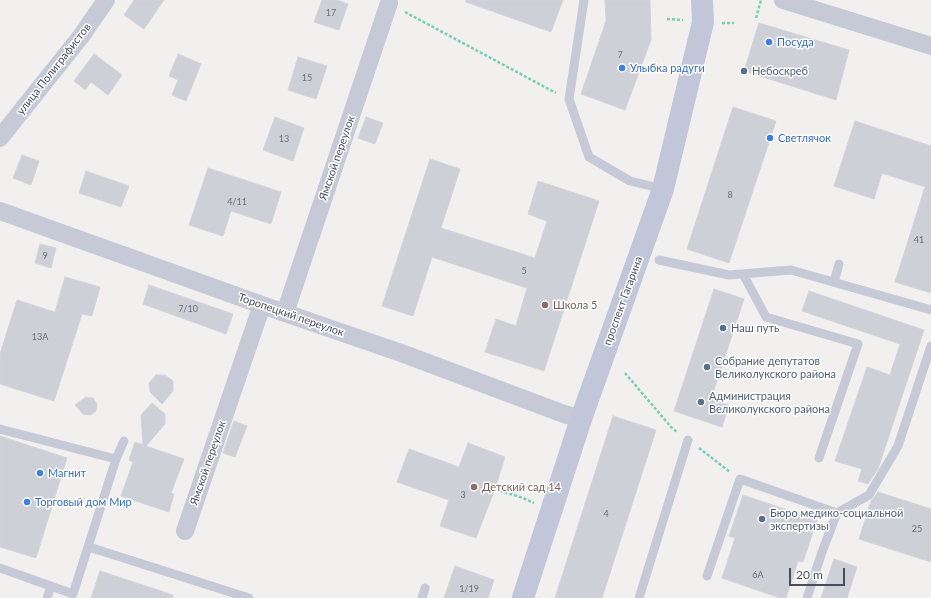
<!DOCTYPE html>
<html>
<head>
<meta charset="utf-8">
<style>
  body { margin:0 }
  #map { position:relative; width:931px; height:598px; overflow:hidden; background:#f2f0ef; font-family:Lato,sans-serif }
  canvas { display:block }
  .scale { position:absolute; left:789px; top:568px; width:56px; height:18px; box-sizing:border-box; border:2px solid #474d5d; border-top:0; padding-left:5px; font-size:12px; line-height:14px; white-space:nowrap; color:#474d5d; -webkit-text-stroke:3px #fff; paint-order:stroke }
</style>
</head>
<body>
<div id="map">
<canvas width="931" height="598"></canvas>
<div class="scale">20 m</div>
</div>
<script>
const g = document.querySelector('canvas').getContext('2d');
g.lineJoin = 'round';
function fill(path, color) {
  g.fillStyle = color;
  g.fill(path, 'evenodd');
}
function shape(rows) {
  const path = new Path2D();
  for (const r of rows) {
    path.moveTo(r[0], r[1]);
    for (let i = 2; i < r.length; i += 2) path.lineTo(r[i], r[i + 1]);
  }
  return path;
}
function stroke(path, color, width, dash) {
  g.strokeStyle = color;
  g.lineWidth = width;
  g.lineCap = dash ? 'butt' : 'round';
  g.setLineDash(dash || []);
  g.stroke(path);
}
function drawText(font, color, halo, rows, align = 'center') {
  g.font = font + ' Lato,sans-serif';
  g.lineWidth = 3;
  g.setLineDash([]);
  g.textBaseline = 'middle';
  g.strokeStyle = halo;
  g.fillStyle = color;
  for (const [text, x, y, turn = 0] of rows) {
    g.save();
    g.translate(x, y);
    g.rotate((+turn || 0) * Math.PI / 180);
    g.textAlign = isNaN(turn) ? turn : align;
    if (halo) g.strokeText(text, 0, 0);
    g.fillText(text, 0, 0);
    g.restore();
  }
}
const building = shape([
  [134,0,164,0,144,29,124,15,134,0],
  [322,0,337,0,348,4,339,30,314,22,322,0],
  [466,0,563,0,551,32,466,2,466,0],
  [605,0,650,0,651,40,625,110,581,94,606,21,605,0],
  [759,23,849,50,836,100,744,71,759,23],
  [94,54,122,75,108,95,91,82,85,90,74,81,94,54],
  [178,54,201,64,186,101,172,95,178,80,169,76,178,54],
  [298,57,327,66,316,99,288,90,298,57],
  [733,107,776,121,729,263,687,249,733,107],
  [275,117,304,128,293,161,263,150,275,117],
  [366,117,383,123,375,144,358,138,366,117],
  [855,121,931,146,931,293,895,282,925,187,882,173,874,199,834,186,855,121],
  [22,155,39,161,31,185,13,178,22,155],
  [430,159,460,169,441,228,535,258,547,221,528,214,538,181,599,201,544,371,485,352,496,319,516,326,527,288,432,257,413,316,382,306,430,159],
  [208,168,281,192,271,224,231,211,223,236,189,225,208,168],
  [86,171,129,186,121,207,79,193,86,171],
  [40,244,56,248,51,268,35,263,40,244],
  [65,277,100,287,92,316,82,314,54,401,0,384,0,354,17,300,55,312,65,277],
  [149,285,233,314,226,334,143,304,149,285],
  [714,289,744,299,711,399,729,405,722,427,674,411,714,289],
  [809,291,924,330,878,469,868,484,858,481,862,469,835,461,867,367,890,375,900,344,802,311,809,291],
  [156,375,165,375,173,381,173,391,162,404,150,392,149,383,156,375],
  [86,397,93,398,97,404,96,411,90,415,83,414,75,405,86,397],
  [152,403,165,414,165,424,146,446,184,459,171,493,174,494,169,512,121,496,133,462,129,460,135,442,143,445,141,415,152,403],
  [613,416,656,430,602,598,555,598,613,416],
  [234,421,247,426,235,457,223,453,234,421],
  [0,436,67,458,36,558,0,547,0,436],
  [468,443,505,457,495,489,476,538,440,526,449,500,397,482,409,449,459,467,468,443],
  [878,492,931,509,931,562,859,539,871,501,878,492],
  [743,495,817,520,803,562,798,561,786,598,780,598,722,578,735,538,729,536,743,495],
  [834,559,857,567,847,598,821,598,834,559],
  [455,566,494,580,488,598,444,598,455,566],
  [100,571,173,595,173,598,91,598,100,571]
]);
fill(building, '#ced0d7');
stroke(building, '#d3d3db', 1);
stroke(shape([
  [405,12,556,93],
  [756,18,761,0],
  [667,19,683,20],
  [722,23,734,23],
  [625,373,671,427,677,432],
  [699,448,730,472],
  [495,489,523,498,534,503]
]), '#74ceb8', 2.5, [3, 2]);
stroke(shape([
  [584,0,569,99,589,157,630,181,663,189],
  [659,260,729,275,791,270,931,310],
  [743,274,766,317,858,344,819,458],
  [834,282,839,264],
  [0,429,116,459,73,594,0,568],
  [116,459,124,441],
  [89,547,249,598],
  [707,576,740,479,837,513],
  [47,598,51,586],
  [422,598,425,588],
  [639,598,688,440],
  [807,598,822,552,837,513,869,495,898,446,931,346]
]), '#c5cad6', 9);
stroke(shape([
  [783,0,931,46],
  [0,138,82,35,106,0],
  [0,211,262,305,404,354,564,414,581,419],
  [285,313,389,3],
  [185,531,262,305]
]), '#c5cad6', 18);
stroke(shape([
  [523,598,581,419,663,189,703,22,702,0]
]), '#c1c7d8', 22);
for (const [x, y, r, color] of [
  [769,42,4,"#3f7fe0"],
  [622,68,4,"#3f7fe0"],
  [744,71,4,"#5c6f8a"],
  [770,138,4,"#3f7fe0"],
  [545,305,4,"#8d6e63"],
  [723,328,4,"#5c6f8a"],
  [707,367,4,"#5c6f8a"],
  [701,402,4,"#5c6f8a"],
  [40,473,4,"#3f7fe0"],
  [474,487,4,"#8d6e63"],
  [27,502,4,"#3f7fe0"],
  [762,519,4,"#5c6f8a"]
]) {
  const dot = new Path2D();
  dot.arc(x, y, r, 0, 2 * Math.PI);
  g.fillStyle = color;
  g.fill(dot);
  stroke(dot, '#fff', 1.5);
}
drawText('9px', '#696e7c', null, [
  ["17",331,13],
  ["7",620,55],
  ["15",307,78],
  ["13",284,139],
  ["8",730,195],
  ["4/11",237,202],
  ["41",919,240],
  ["9",45,256],
  ["5",524,271],
  ["7/10",188,309],
  ["13А",40,337],
  ["3",463,495],
  ["4",606,514],
  ["25",917,529],
  ["6А",758,575],
  ["1/19",469,589]
]);
drawText('11px', '#366cbe', '#fff', [
  ["Посуда",777,42],
  ["Улыбка радуги",630,68],
  ["Светлячок",778,138],
  ["Магнит",48,473],
  ["Торговый дом Мир",35,502]
], 'left');
drawText('11px', '#474d5d', '#fff', [
  ["улица Полиграфистов",54,69,-52],
  ["Ямской переулок",337,158,-71],
  ["проспект Гагарина",623,301,-70],
  ["Торопецкий переулок",291,315,19],
  ["Ямской переулок",208,463,-71]
]);
drawText('11px', '#4e5e75', '#fff', [
  ["Небоскреб",752,71],
  ["Наш путь",731,328],
  ["Собрание депутатов",715,361],
  ["Великолукского района",715,374],
  ["Администрация",709,396],
  ["Великолукского района",709,409],
  ["Бюро медико-социальной",770,513],
  ["экспертизы",770,526]
], 'left');
drawText('11px', '#785e54', '#fff', [
  ["Школа 5",553,305],
  ["Детский сад 14",482,487]
], 'left');
</script>
</body>
</html>
